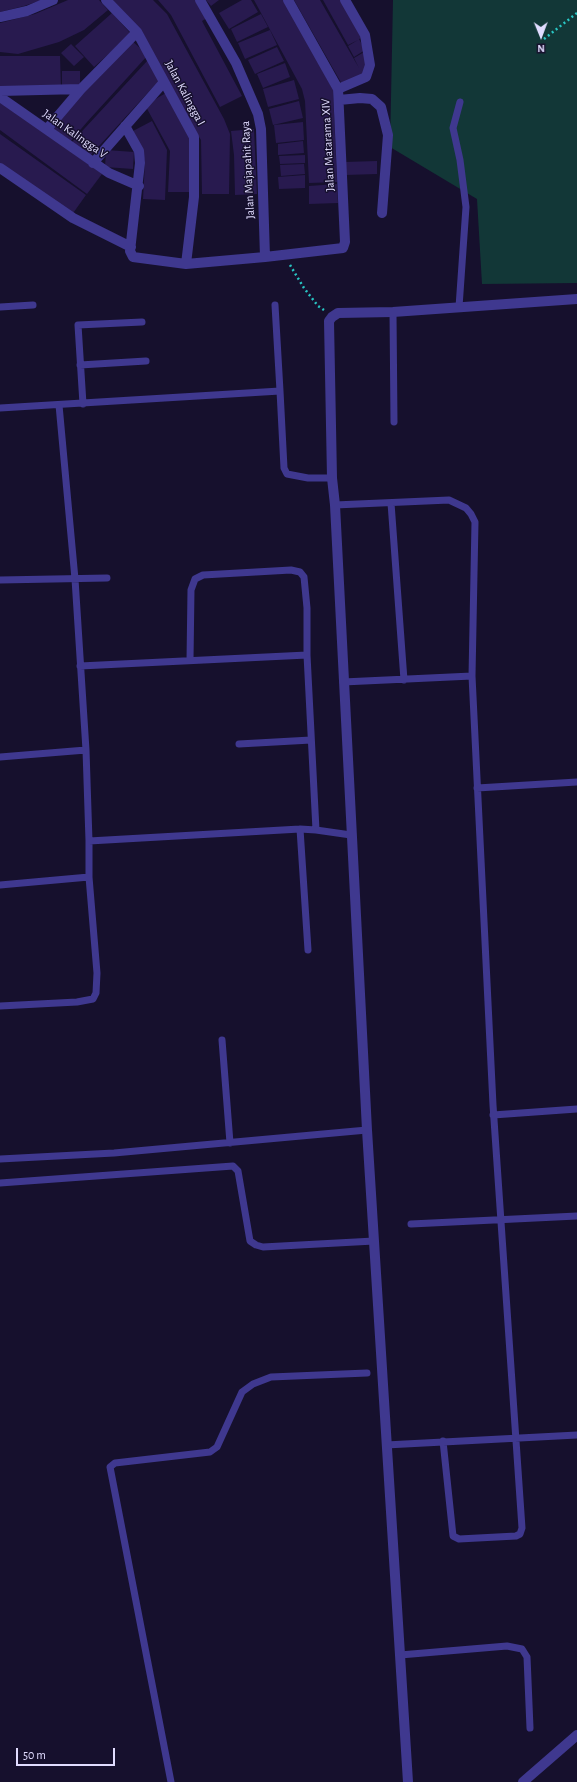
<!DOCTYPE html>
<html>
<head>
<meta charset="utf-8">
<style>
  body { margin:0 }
  #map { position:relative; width:577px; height:1782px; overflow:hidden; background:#16102d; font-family:"Alegreya Sans",sans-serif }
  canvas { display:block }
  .north { position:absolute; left:521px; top:16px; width:40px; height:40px; -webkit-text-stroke:3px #16102d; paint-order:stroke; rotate:179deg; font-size:11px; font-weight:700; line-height:16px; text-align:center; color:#e1dcff }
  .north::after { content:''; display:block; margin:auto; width:14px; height:18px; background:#e1dcff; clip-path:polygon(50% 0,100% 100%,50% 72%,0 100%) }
  .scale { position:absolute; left:16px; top:1748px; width:99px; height:18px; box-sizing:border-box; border:2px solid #e1dcff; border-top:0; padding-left:5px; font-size:12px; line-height:14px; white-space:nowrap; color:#e1dcff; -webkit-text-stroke:3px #16102d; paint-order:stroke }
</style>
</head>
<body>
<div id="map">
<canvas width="577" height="1782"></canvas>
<div class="north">N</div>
<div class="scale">50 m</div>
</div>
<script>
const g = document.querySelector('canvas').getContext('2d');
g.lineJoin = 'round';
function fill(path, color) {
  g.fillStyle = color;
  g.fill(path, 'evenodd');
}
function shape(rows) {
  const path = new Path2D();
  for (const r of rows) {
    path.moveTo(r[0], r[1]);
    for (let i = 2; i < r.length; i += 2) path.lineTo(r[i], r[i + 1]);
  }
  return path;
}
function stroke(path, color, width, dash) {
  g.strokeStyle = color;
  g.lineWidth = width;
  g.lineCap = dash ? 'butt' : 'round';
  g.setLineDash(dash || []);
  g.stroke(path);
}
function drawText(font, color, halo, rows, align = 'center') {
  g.font = font + ' "Alegreya Sans",sans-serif';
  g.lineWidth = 3;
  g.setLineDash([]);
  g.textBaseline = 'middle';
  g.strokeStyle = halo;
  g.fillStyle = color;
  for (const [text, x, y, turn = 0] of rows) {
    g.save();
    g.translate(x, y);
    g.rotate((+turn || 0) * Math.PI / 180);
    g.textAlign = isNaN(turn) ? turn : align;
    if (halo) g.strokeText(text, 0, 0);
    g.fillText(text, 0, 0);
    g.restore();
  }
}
fill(shape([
  [393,0,577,0,577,283,482,284,477,199,390,147]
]), '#123737');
fill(shape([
  [0,0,42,0,24,6,0,12],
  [68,0,99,0,108,10,84,30,59,42,18,54,0,52,0,23,35,14],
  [111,0,153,0,167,14,224,119,230,134,229,194,202,194,201,140],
  [158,0,196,0,207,18,202,21,242,96,220,107,171,15],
  [206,0,219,0,211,6],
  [242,0,251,0,258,12,229,29,219,13],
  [254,0,285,0,333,90,337,182,309,183,305,101,302,89],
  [294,0,320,0,359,68,354,58,366,51,366,74,343,86],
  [323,0,343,0,364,37,359,39,365,50,354,57,348,46,358,40,348,45],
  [112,13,131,34,94,67,75,46],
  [261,14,268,27,237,42,231,29],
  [270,30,277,45,245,59,238,43],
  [132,41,148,55,87,122,70,142,53,128,70,107],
  [71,44,84,57,74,66,61,53],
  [277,47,284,61,255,74,248,60],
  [0,56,60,56,61,88,0,88],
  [148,60,161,81,154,86,89,157,72,142],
  [285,63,290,77,263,88,257,74],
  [62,71,80,71,80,86,62,86],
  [294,80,299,99,268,107,263,89],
  [166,93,193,143,190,192,168,192,170,151,145,105],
  [0,100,102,174,87,194,0,130],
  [299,101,303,118,273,125,269,109],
  [152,121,167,150,165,200,143,199,145,161,133,131],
  [303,122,304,140,276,143,274,125],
  [254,129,257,194,235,195,234,155,231,131],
  [0,134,86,195,71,216,0,165],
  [303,141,304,153,278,155,278,144],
  [106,150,134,152,133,169,105,167],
  [305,155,305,163,280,164,279,156],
  [377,161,377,174,345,175,345,162],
  [304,164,305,174,281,176,280,165],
  [305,175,305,188,279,189,278,177],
  [337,184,338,203,309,204,309,186]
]), '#281a4f');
stroke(shape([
  [544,39,577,13],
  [290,265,304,288,318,306,324,310]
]), '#29c6c4', 2.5, [2, 3]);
stroke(shape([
  [275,305,280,391],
  [0,307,33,305],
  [459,307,466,207,460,160,453,128,460,102],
  [393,312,394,422],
  [80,365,146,361],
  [83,404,78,325,142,322],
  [0,408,280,391,284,468,287,474,308,478,332,478],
  [391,503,404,680],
  [335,505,449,500,466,508,471,514,475,522,472,676,493,1105,522,1528,520,1534,516,1536,459,1539,453,1536,443,1441],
  [0,580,107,578],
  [190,660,191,590,195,579,203,575,291,570,300,572,304,577,307,608,307,655],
  [80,666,307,655,316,830,300,829,89,841],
  [343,682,472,676],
  [239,744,311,740],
  [0,757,86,750,75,579,59,405],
  [477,788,577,782],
  [300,829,308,950],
  [316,830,351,835],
  [0,885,89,877],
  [0,1006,77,1002,93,999,96,993,97,973,89,877,89,841,86,750],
  [222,1040,230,1143],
  [493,1115,577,1109],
  [0,1159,114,1153,367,1130],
  [0,1183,233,1166,238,1171,250,1241,256,1245,263,1247,374,1241],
  [411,1224,577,1216],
  [386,1445,577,1435],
  [400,1655,507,1646,522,1649,527,1657,530,1728],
  [171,1782,110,1467,115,1463,210,1452,217,1447,242,1392,253,1384,271,1377,367,1373]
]), '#3f388f', 7);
stroke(shape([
  [106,0,137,32,194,137,194,197,186,264],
  [200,0,236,63,258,114,261,129,265,257],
  [0,17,27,11,53,0],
  [338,89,366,77,370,65,365,35,345,0],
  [0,91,81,89],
  [0,97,109,173,139,186],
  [339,100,360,98,372,99,381,107,388,135,382,213],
  [125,126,139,151,140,163,130,251,133,257,186,264,265,257,343,248,345,242,338,89,288,0],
  [47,129,81,89,137,32],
  [93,163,164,82],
  [0,168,73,218,131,247],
  [408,1782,367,1130,335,505,332,478,329,321,332,317,338,313,393,312,577,299],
  [523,1782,577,1735]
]), '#3f388f', 10);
drawText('12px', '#e1dcff', '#16102d', [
  ["Jalan Kalingga I",185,93,62],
  ["Jalan Kalingga V",75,134,35],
  ["Jalan Matarama XIV",328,145,-93],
  ["Jalan Majapahit Raya",248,170,-93]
]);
</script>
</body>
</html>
